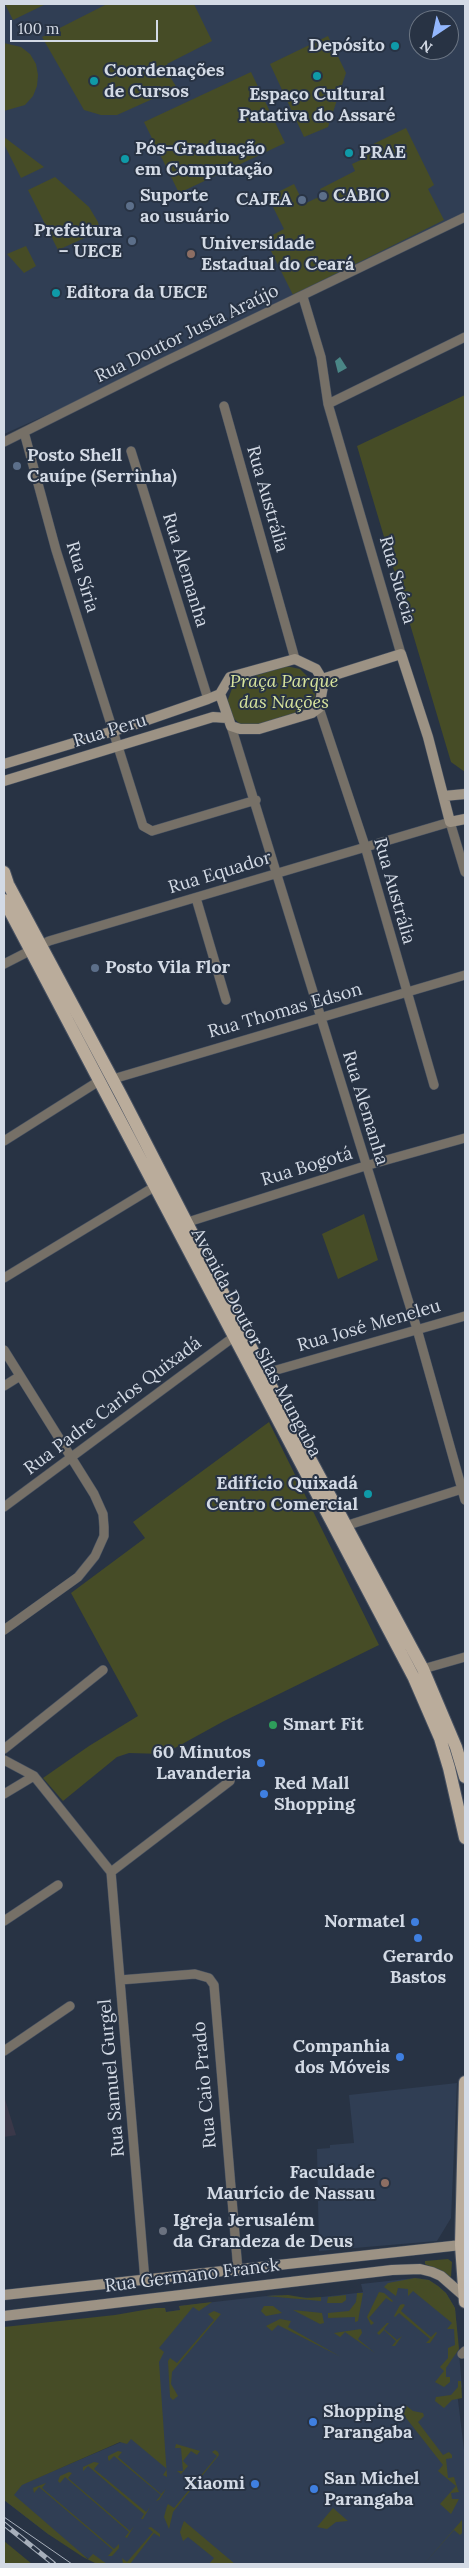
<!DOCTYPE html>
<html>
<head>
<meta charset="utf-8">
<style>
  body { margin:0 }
  #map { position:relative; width:469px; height:2568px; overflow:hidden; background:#283344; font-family:Lora,serif }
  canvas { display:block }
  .frame { position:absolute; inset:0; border:5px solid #d3dae5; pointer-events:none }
  .north { position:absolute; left:409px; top:10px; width:50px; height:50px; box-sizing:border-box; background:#283344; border:1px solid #6c7684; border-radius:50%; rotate:214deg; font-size:14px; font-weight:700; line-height:20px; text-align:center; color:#d3dae5 }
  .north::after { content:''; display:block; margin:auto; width:18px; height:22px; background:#93b7fd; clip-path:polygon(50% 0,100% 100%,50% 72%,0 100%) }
  .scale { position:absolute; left:10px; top:20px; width:148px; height:22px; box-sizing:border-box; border:2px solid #d3dae5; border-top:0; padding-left:6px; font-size:15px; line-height:18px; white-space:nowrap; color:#d3dae5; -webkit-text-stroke:4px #283344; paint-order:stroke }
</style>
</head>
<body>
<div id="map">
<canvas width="469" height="2568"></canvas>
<div class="frame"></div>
<div class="north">N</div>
<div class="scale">100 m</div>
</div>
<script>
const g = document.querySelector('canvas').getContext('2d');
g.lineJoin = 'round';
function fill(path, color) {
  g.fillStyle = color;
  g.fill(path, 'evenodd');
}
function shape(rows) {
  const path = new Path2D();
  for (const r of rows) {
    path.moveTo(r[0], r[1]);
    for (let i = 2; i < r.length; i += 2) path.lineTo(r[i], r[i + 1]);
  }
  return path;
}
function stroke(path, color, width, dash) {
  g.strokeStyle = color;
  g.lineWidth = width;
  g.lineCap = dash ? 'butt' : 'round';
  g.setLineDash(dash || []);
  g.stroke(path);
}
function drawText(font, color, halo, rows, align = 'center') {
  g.font = font + ' Lora,serif';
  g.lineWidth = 4;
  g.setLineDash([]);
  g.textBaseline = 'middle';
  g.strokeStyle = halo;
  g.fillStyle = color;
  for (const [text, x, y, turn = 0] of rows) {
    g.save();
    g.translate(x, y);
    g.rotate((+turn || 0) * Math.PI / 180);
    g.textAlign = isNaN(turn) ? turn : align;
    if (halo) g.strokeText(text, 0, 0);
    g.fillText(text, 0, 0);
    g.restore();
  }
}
fill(shape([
  [4,4,465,4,465,212,60,409,4,434],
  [419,20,449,20,449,50,419,50],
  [457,2083,451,2218,437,2241,319,2251,317,2149,330,2148,330,2145,354,2143,349,2095],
  [415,2278,429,2280,438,2286,446,2293,455,2308,462,2387,457,2392,465,2458,465,2564,97,2564,48,2534,4,2500,4,2492,133,2437,159,2362,155,2309,165,2308,166,2312,180,2310,179,2306,275,2295,313,2298,357,2293,363,2292,361,2284]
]), '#303e54');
fill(shape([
  [4,2096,16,2135,17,2135,4,2137]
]), '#3a3849');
fill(shape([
  [5,4,46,4,13,20],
  [107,4,194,4,212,41,167,64,172,73,169,75,177,88,117,115,101,115,84,110,42,37],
  [328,36,346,73,328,127,304,137,270,64],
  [4,43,21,47,30,54,36,64,38,75,37,86,33,96,25,105,4,111],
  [251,72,285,143,179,193,144,122],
  [406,128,434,185,428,189,444,220,293,295,265,239,284,229,268,197,294,184,304,204,323,195,320,189,355,171,352,164,363,159,359,151],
  [4,137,44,167,21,178,4,144],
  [55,177,89,207,98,222,100,231,58,250,28,190],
  [26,246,36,266,24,273,7,254],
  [465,395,465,772,451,762,357,446],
  [286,666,300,669,314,683,315,697,307,709,299,713,254,726,240,724,232,717,227,702,233,686,241,680],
  [364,1214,378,1260,338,1279,322,1234],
  [269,1422,379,1645,224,1721,164,1754,129,1753,117,1757,63,1801,43,1778,89,1746,138,1716,71,1593,145,1538,133,1522],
  [448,2259,452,2262,451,2277,425,2264,425,2261],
  [415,2278,429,2280,438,2286,446,2293,455,2308,459,2349,446,2368,446,2377,450,2377,450,2382,444,2387,435,2382,444,2371,440,2367,448,2358,448,2348,455,2345,454,2329,447,2329,452,2323,413,2291,408,2296,408,2289,398,2288,396,2296,384,2287,388,2283],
  [379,2292,384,2293,393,2301,392,2302,386,2298,369,2318,374,2323,371,2325,367,2317],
  [357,2293,363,2293,358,2321,355,2322,355,2317,328,2318,328,2313,349,2311,356,2302],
  [288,2295,306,2298,321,2297,321,2301,266,2296],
  [346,2295,346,2300,342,2303,327,2303,328,2297],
  [212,2302,199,2311,193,2307,159,2348,164,2352,159,2362,167,2477,163,2475,167,2469,131,2439,127,2444,120,2442,22,2485,14,2495,88,2559,93,2554,107,2564,97,2564,83,2557,48,2534,4,2500,4,2327,115,2315,155,2308,165,2308,166,2312,180,2310,179,2306],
  [403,2304,405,2305,401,2311,431,2337,436,2332,437,2333,430,2343,426,2343,430,2339,399,2313,395,2317,394,2316,400,2305],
  [264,2306,273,2306,282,2313,266,2316,261,2311],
  [293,2310,322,2313,324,2323,320,2324],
  [214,2311,221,2314,172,2372,171,2384,178,2396,173,2400,170,2397,168,2361,170,2358,177,2363,214,2320,208,2314],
  [280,2319,291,2321,288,2327,341,2357,278,2325,272,2331,266,2326],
  [387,2323,389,2323,384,2329,397,2340,402,2336,395,2346,392,2346,396,2341,384,2330,379,2335,377,2333],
  [361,2329,362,2333,358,2339,375,2353,345,2332,340,2337,334,2333],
  [458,2381,461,2381,462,2398,452,2400,444,2408,435,2401,436,2397,451,2395,458,2387],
  [404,2404,413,2411,423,2413,424,2416,418,2422,443,2455,449,2452,452,2455,452,2458,446,2459,448,2478,454,2477,458,2490,459,2492,451,2493,452,2499,459,2499,451,2514,440,2504,456,2486,438,2471,443,2465,399,2409],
  [176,2444,200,2451,197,2455,191,2451,183,2461,188,2466,181,2474,177,2471,183,2471,181,2448,175,2448],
  [215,2450,218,2452,219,2455,173,2512,169,2529,164,2517,167,2506,168,2504,174,2508,217,2456,212,2452],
  [118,2451,122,2452,118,2457,161,2494,166,2489,159,2500,156,2501,161,2495,114,2456,109,2461,108,2459,108,2456],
  [94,2462,99,2463,94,2469,146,2512,150,2507,143,2519,141,2519,144,2514,88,2466,83,2471,83,2467],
  [69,2472,72,2473,68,2478,130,2531,134,2526,127,2538,125,2537,129,2532,65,2477,60,2483,58,2481,60,2476],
  [46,2483,42,2488,114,2549,119,2544,119,2548,112,2556,108,2556,113,2550,39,2487,34,2493,33,2488],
  [333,2508,348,2521,336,2522,327,2529,317,2527],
  [462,2520,462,2533,460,2535,454,2530,424,2564],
  [184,2521,235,2564,209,2564,214,2558,188,2537,183,2541,180,2532],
  [151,2527,160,2534,160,2537,154,2533,130,2564,123,2564,122,2558,127,2562,153,2532,148,2528],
  [4,2541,32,2564,4,2564]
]), '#464c26');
fill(shape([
  [340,357,347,368,338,373,335,361]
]), '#4a8686');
const street = shape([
  [303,297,321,357,328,404,401,654],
  [328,404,465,337],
  [224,406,295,659],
  [24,432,56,550,143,826,152,831,256,800],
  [4,442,166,361,465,217],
  [131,451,208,699],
  [319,708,365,846,434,1085],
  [231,726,417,1329,465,1500],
  [196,898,226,1000],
  [4,964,49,941,450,822,465,872],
  [113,1079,465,975],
  [4,1141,99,1081],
  [188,1222,365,1166,465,1138],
  [4,1278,154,1187],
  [4,1350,94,1494,103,1514,104,1527,104,1536,95,1556,78,1577,4,1630],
  [259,1375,465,1316],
  [4,1386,20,1376],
  [4,1507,239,1333],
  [342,1527,465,1488],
  [423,1669,465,1657],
  [4,1749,103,1670],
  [4,1760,34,1776,111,1872],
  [4,1794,34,1776],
  [111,1872,145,2281],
  [111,1872,230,1781],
  [4,1921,58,1885],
  [120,1980,195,1974,209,1978,214,1985,238,2271],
  [4,2051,70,2006],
  [462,2354,465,2351]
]);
const secondary = shape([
  [322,679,401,654,428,737,450,822,465,819],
  [4,764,130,726,208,699,220,694,230,677,295,659,316,669,322,679,323,686,319,708,312,713,259,729,240,729,231,726,220,694],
  [4,781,213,717,227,718],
  [444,796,465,794],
  [4,2295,461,2245],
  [4,2316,392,2270,420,2269,432,2272,441,2276,465,2297]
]);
const primary = shape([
  [4,872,8,884,121,1095,271,1386,423,1669,456,1747,465,1777],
  [4,900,414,1678,440,1738,449,1768,465,1838],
  [465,2082,461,2245,465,2302]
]);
stroke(street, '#475161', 10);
stroke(secondary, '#475161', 11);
stroke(primary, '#475161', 14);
stroke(street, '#767067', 9);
stroke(secondary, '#9c9284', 10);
stroke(primary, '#baac9b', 12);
stroke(shape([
  [4,2517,72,2564]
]), '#a7afbb', 1);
const rail = shape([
  [4,2524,54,2564]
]);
stroke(rail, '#a7afbb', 5);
stroke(rail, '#283344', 3, [9]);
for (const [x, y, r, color] of [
  [395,46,5,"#0f9aa8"],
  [317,76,5,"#0f9aa8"],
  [94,81,5,"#0f9aa8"],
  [349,153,5,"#0f9aa8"],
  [125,159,5,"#0f9aa8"],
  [323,196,5,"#5c6f8a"],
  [302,200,5,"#5c6f8a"],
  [130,206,5,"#5c6f8a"],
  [132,241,5,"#5c6f8a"],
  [191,254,5,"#8d6e63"],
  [56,293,5,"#0f9aa8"],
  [17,466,5,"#5c6f8a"],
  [95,968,5,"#5c6f8a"],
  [368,1494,5,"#0f9aa8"],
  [273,1725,5,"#2e9e5b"],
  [261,1763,5,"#3f7fe0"],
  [264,1794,5,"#3f7fe0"],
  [415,1922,5,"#3f7fe0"],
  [418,1938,5,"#3f7fe0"],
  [400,2057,5,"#3f7fe0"],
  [385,2183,5,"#8d6e63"],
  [163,2231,5,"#6b7280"],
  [313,2422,5,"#3f7fe0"],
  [255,2484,5,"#3f7fe0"],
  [314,2489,5,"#3f7fe0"]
]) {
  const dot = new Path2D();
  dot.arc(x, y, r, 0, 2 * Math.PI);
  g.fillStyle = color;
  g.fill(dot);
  stroke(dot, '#283344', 2);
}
drawText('bold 18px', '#d3dae5', '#283344', [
  ["Depósito",385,46,"right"],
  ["Coordenações",104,71],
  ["de Cursos",104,92],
  ["Espaço Cultural",317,95,"center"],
  ["Patativa do Assaré",317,116,"center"],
  ["Pós-Graduação",135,149],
  ["em Computação",135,170],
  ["PRAE",359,153],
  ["Suporte",140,196],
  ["ao usuário",140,217],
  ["CABIO",333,196],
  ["CAJEA",292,200,"right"],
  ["Prefeitura",122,231,"right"],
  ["– UECE",122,252,"right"],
  ["Universidade",201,244],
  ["Estadual do Ceará",201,265],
  ["Editora da UECE",66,293],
  ["Posto Shell",27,456],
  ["Cauípe (Serrinha)",27,477],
  ["Posto Vila Flor",105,968],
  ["Edifício Quixadá",358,1484,"right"],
  ["Centro Comercial",358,1505,"right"],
  ["Smart Fit",283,1725],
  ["60 Minutos",251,1753,"right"],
  ["Lavanderia",251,1774,"right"],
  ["Red Mall",274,1784],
  ["Shopping",274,1805],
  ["Normatel",405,1922,"right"],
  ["Gerardo",418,1957,"center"],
  ["Bastos",418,1978,"center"],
  ["Companhia",390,2047,"right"],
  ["dos Móveis",390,2068,"right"],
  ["Faculdade",375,2173,"right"],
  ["Maurício de Nassau",375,2194,"right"],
  ["Igreja Jerusalém",173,2221],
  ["da Grandeza de Deus",173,2242],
  ["Shopping",323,2412],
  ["Parangaba",323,2433],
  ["San Michel",324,2479],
  ["Parangaba",324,2500],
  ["Xiaomi",245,2484,"right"]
], 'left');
drawText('18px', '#d3dae5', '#283344', [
  ["Rua Doutor Justa Araújo",187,334,-26],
  ["Rua Austrália",267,499,74],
  ["Rua Alemanha",185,570,73],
  ["Rua Síria",82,577,73],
  ["Rua Suécia",397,580,74],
  ["Rua Peru",110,731,-17],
  ["Rua Equador",220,873,-17],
  ["Rua Austrália",394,891,74],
  ["Rua Thomas Edson",285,1011,-16],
  ["Rua Alemanha",365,1108,73],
  ["Rua Bogotá",307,1167,-17],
  ["Rua José Meneleu",369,1326,-16],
  ["Avenida Doutor Silas Munguba",256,1343,62],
  ["Rua Padre Carlos Quixadá",113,1406,-37],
  ["Rua Samuel Gurgel",112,2078,-95],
  ["Rua Caio Prado",205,2085,-95],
  ["Rua Germano Franck",192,2276,-7]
]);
drawText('italic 18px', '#d8e49d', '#283344', [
  ["Praça Parque",284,682],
  ["das Nações",284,703]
]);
</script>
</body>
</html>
